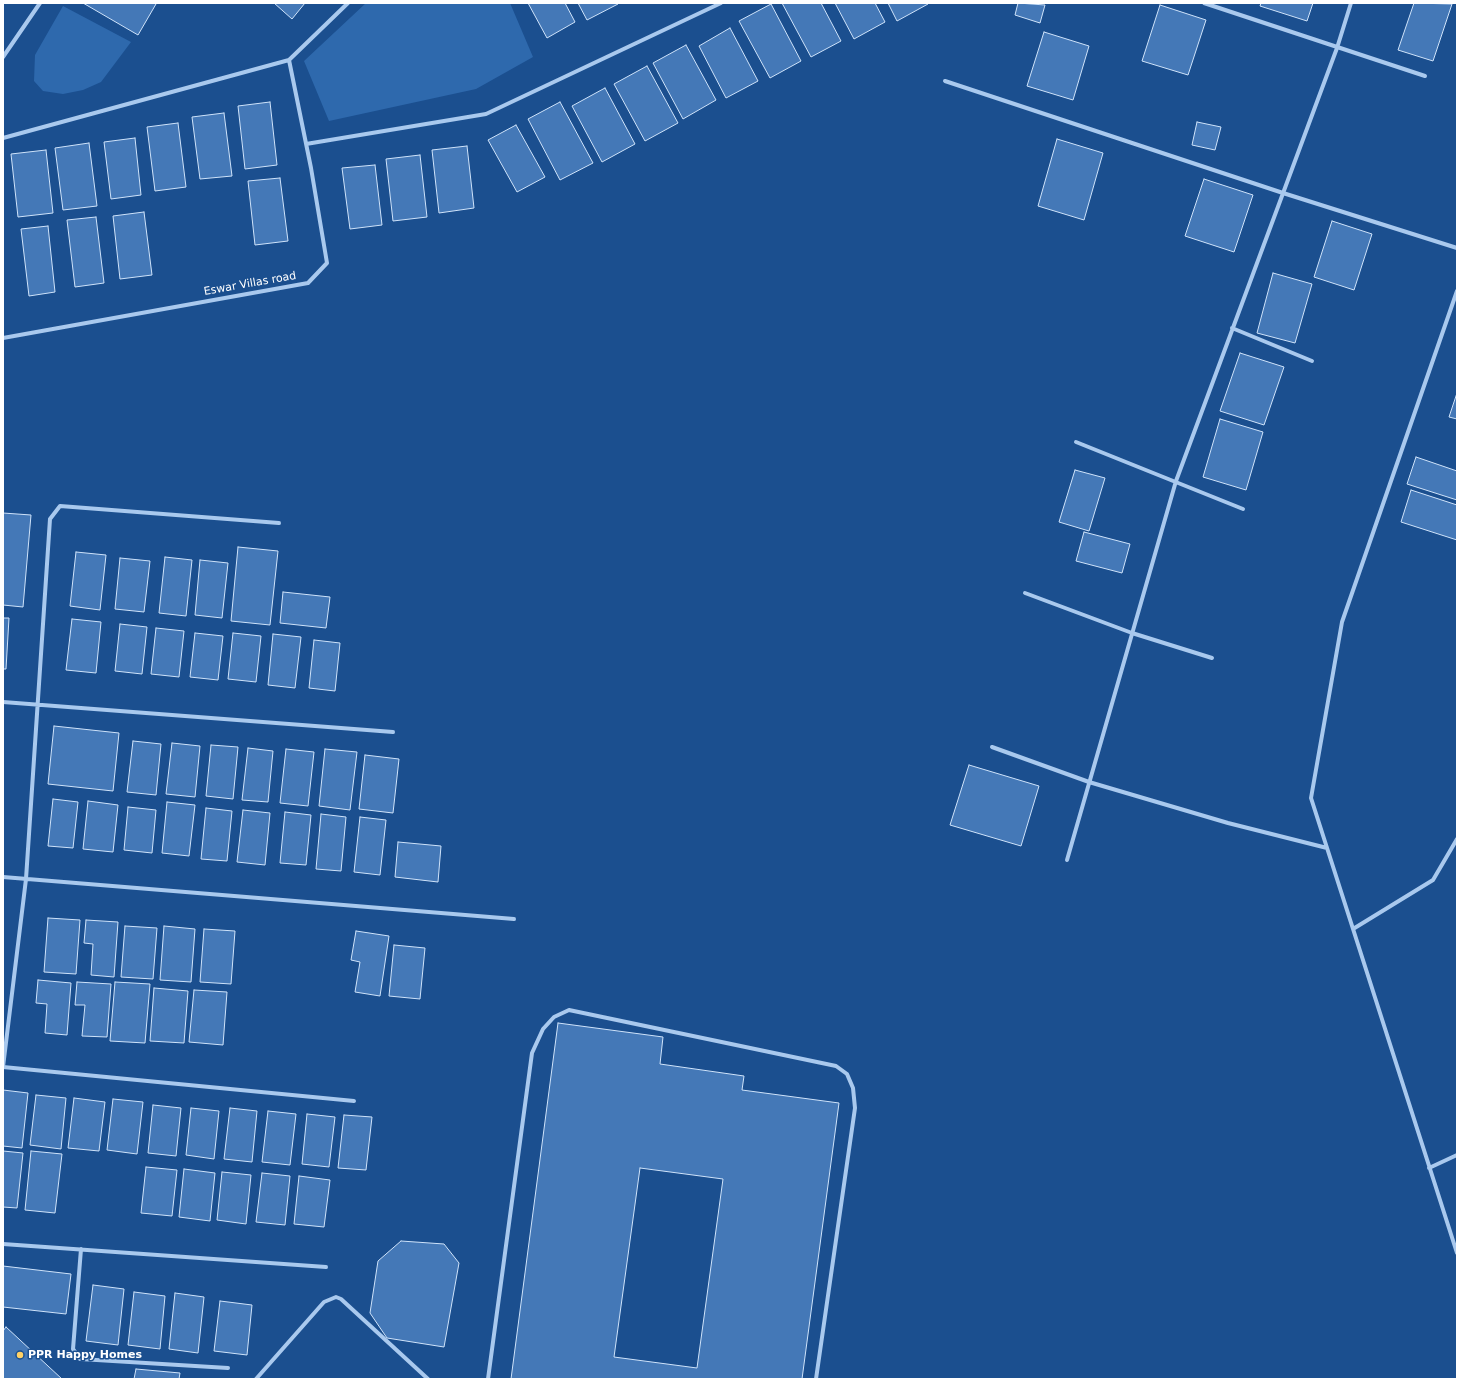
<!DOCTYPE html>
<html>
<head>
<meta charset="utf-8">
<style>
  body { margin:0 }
  #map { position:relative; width:1460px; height:1382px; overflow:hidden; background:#1b4f8f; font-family:"DejaVu Sans",sans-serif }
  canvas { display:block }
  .frame { position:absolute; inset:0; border:4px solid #fff; pointer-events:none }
</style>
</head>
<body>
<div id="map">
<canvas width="1460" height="1382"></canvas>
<div class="frame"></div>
</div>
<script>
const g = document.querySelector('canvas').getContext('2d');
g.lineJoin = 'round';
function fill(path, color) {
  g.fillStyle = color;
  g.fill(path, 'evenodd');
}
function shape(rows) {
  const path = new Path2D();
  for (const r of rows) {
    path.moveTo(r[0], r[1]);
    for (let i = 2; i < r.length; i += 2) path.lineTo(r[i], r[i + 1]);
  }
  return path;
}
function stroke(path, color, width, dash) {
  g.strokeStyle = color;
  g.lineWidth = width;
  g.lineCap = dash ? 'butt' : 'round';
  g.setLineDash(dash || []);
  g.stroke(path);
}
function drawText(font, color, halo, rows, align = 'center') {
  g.font = font + ' "DejaVu Sans",sans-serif';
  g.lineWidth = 3;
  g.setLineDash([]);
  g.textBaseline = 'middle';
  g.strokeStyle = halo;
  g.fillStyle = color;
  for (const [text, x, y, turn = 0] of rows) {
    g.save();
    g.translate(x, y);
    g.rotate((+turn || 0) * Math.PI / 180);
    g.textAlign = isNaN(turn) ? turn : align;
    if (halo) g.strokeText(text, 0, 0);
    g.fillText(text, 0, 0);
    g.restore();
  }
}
fill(shape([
  [366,3,510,3,533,57,476,89,329,121,304,61],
  [63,6,131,42,101,82,83,90,63,94,43,91,34,81,35,55]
]), '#2e69ad');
const building = shape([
  [83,3,154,3,156,4,138,35,83,3],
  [274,3,305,3,292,19,274,3],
  [528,3,565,3,575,22,547,38,528,3],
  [578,3,617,3,618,4,587,20,578,3],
  [782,3,821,3,841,41,811,57,782,3],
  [835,3,875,3,885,22,854,39,835,3],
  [888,3,928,3,928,4,897,21,888,3],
  [1018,3,1045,5,1040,23,1015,15,1018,3],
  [1261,3,1313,3,1307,21,1260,6,1261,3],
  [1414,3,1452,4,1433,61,1398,50,1414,3],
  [771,4,801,61,770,78,739,21,771,4],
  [1160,5,1206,20,1188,75,1142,61,1160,5],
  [730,28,758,81,726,98,699,46,730,28],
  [1044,32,1089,46,1073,100,1027,86,1044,32],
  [686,45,716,100,683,119,653,63,686,45],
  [647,66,678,123,645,141,614,84,647,66],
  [605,88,635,144,602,162,572,106,605,88],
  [270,102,277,165,245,169,238,106,270,102],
  [560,102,593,163,560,180,528,119,560,102],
  [224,113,232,176,200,179,192,117,224,113],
  [1197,122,1221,127,1215,150,1192,145,1197,122],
  [178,123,186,187,155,191,147,127,178,123],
  [516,125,545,177,517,192,488,140,516,125],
  [135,138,141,195,111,199,104,142,135,138],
  [1057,139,1103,153,1084,220,1038,206,1057,139],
  [89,143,97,206,63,210,55,148,89,143],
  [467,146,474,208,439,213,432,150,467,146],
  [46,150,53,213,18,217,11,154,46,150],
  [420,155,427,217,393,221,386,159,420,155],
  [375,165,382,225,350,229,342,168,375,165],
  [280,178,288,241,255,245,248,181,280,178],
  [1204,179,1253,195,1234,252,1185,236,1204,179],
  [144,212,152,275,120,279,113,216,144,212],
  [96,217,104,283,75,287,67,220,96,217],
  [1332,221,1372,234,1354,290,1314,277,1332,221],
  [48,226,55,292,29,296,21,229,48,226],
  [1273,273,1312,284,1295,343,1257,333,1273,273],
  [1240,353,1284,367,1264,425,1220,411,1240,353],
  [1457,393,1457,419,1449,417,1457,393],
  [1220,419,1263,432,1246,490,1203,477,1220,419],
  [1416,457,1457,471,1457,500,1407,484,1416,457],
  [1075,470,1105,478,1089,531,1059,522,1075,470],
  [1411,490,1457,505,1457,540,1401,522,1411,490],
  [3,513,31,515,23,607,3,605,3,513],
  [1084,532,1130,544,1122,573,1076,561,1084,532],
  [238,547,278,551,270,625,231,621,238,547],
  [76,552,106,555,100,610,70,606,76,552],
  [165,557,192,560,186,616,159,613,165,557],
  [120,558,150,561,144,612,115,609,120,558],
  [200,560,228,563,222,618,195,615,200,560],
  [283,592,330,597,326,628,280,623,283,592],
  [3,618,9,618,6,669,3,669,3,618],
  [72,619,101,622,96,673,66,670,72,619],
  [120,624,147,627,142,674,115,671,120,624],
  [156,628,184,631,179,677,151,674,156,628],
  [195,633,223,636,218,680,190,677,195,633],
  [233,633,261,636,256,682,228,679,233,633],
  [273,634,301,637,295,688,268,685,273,634],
  [314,640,340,643,335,691,309,688,314,640],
  [54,726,119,733,113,791,48,784,54,726],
  [133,741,161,744,156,795,127,792,133,741],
  [172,743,200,746,195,797,166,794,172,743],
  [211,745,238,747,233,799,206,796,211,745],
  [248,748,273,751,268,802,242,800,248,748],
  [286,749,314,752,308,806,280,803,286,749],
  [325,749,357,752,350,810,319,806,325,749],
  [365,755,399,759,393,813,359,809,365,755],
  [969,765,1039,786,1021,846,950,825,969,765],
  [53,799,78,802,73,848,48,846,53,799],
  [88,801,118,805,113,852,83,849,88,801],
  [167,802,195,805,189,856,162,853,167,802],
  [128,807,156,810,152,853,124,850,128,807],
  [206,808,232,811,227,861,201,859,206,808],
  [243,810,270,813,265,865,237,862,243,810],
  [285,812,311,815,306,865,280,863,285,812],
  [321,814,346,817,341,871,316,869,321,814],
  [360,817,386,820,380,875,354,872,360,817],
  [398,842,441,846,438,882,395,877,398,842],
  [48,918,80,920,76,974,44,972,48,918],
  [86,920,118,922,114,977,91,975,93,944,84,943,86,920],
  [125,926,157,928,153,979,121,977,125,926],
  [164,926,195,929,191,982,160,980,164,926],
  [204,929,235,931,231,984,200,982,204,929],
  [356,931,389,936,380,996,355,992,360,962,351,960,356,931],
  [394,945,425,948,420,999,389,996,394,945],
  [38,980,71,983,67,1035,45,1033,47,1004,36,1003,38,980],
  [77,982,111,984,107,1037,82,1036,85,1005,75,1005,77,982],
  [115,982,150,984,145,1043,110,1041,115,982],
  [154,988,188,991,184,1043,150,1041,154,988],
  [194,990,227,992,223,1045,189,1042,194,990],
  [558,1023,663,1037,660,1064,744,1076,742,1090,839,1103,802,1379,511,1379,558,1023],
  [640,1168,723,1179,697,1368,614,1357,640,1168],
  [3,1090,28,1093,22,1148,3,1146,3,1090],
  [36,1095,66,1098,61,1149,30,1145,36,1095],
  [74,1098,105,1102,99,1151,68,1148,74,1098],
  [113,1099,143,1102,137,1154,107,1150,113,1099],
  [153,1105,181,1108,176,1156,148,1153,153,1105],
  [191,1108,219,1111,214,1159,186,1155,191,1108],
  [230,1108,257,1111,252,1162,224,1159,230,1108],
  [268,1111,296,1114,290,1165,262,1162,268,1111],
  [307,1114,335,1117,329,1167,302,1164,307,1114],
  [344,1115,372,1117,366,1170,338,1168,344,1115],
  [3,1151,23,1153,17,1208,3,1207,3,1151],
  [31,1151,62,1154,55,1213,25,1210,31,1151],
  [146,1167,177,1170,172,1216,141,1213,146,1167],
  [184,1169,215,1173,210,1221,179,1217,184,1169],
  [222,1172,251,1175,246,1224,217,1220,222,1172],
  [262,1173,290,1176,285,1225,256,1222,262,1173],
  [299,1176,330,1180,324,1227,294,1224,299,1176],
  [401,1241,444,1244,459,1263,444,1347,387,1338,370,1313,378,1261,401,1241],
  [3,1266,71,1274,66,1314,3,1307,3,1266],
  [93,1285,124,1289,118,1345,86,1341,93,1285],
  [134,1292,165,1296,160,1349,128,1345,134,1292],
  [175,1293,204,1297,198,1353,169,1349,175,1293],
  [220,1301,252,1305,247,1355,214,1351,220,1301],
  [6,1327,62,1379,3,1379,3,1331,6,1327],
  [136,1369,180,1373,179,1379,134,1379,136,1369]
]);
fill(building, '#4478b7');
stroke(building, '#cfe3fa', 1);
stroke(shape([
  [1204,3,1425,76],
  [3,57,40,3],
  [945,81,1283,193,1457,248],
  [3,138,289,60],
  [306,144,486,114,721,3],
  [1457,291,1342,622,1311,798,1457,1253],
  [1232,328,1312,361],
  [3,338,308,283,327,263,311,168,289,60,348,3],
  [1076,442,1243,509],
  [1025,593,1132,633,1212,658],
  [3,702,393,732],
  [992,747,1089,782,1228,823,1327,848],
  [1067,860,1176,481,1337,48,1351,3],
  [3,877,514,919],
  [1353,929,1433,880,1457,839],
  [3,1067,26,879,50,519,60,506,279,523],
  [3,1067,354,1101],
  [1429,1168,1457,1155],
  [3,1244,326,1267],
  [81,1249,73,1349,80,1359,228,1368],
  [256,1379,324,1302,336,1297,341,1299,428,1379],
  [488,1379,532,1053,543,1029,554,1017,569,1010,836,1066,847,1074,853,1088,855,1108,816,1379]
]), '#a9c9ee', 4);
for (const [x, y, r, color] of [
  [20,1355,4,"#ffd166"]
]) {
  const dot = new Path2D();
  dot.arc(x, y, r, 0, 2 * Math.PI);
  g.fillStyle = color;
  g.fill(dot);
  stroke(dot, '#1b4f8f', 1.5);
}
drawText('11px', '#fff', '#1b4f8f', [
  ["Eswar Villas road",250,284,-10]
]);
drawText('bold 11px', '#fff', '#1b4f8f', [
  ["PPR Happy Homes",28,1355]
], 'left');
</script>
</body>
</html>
